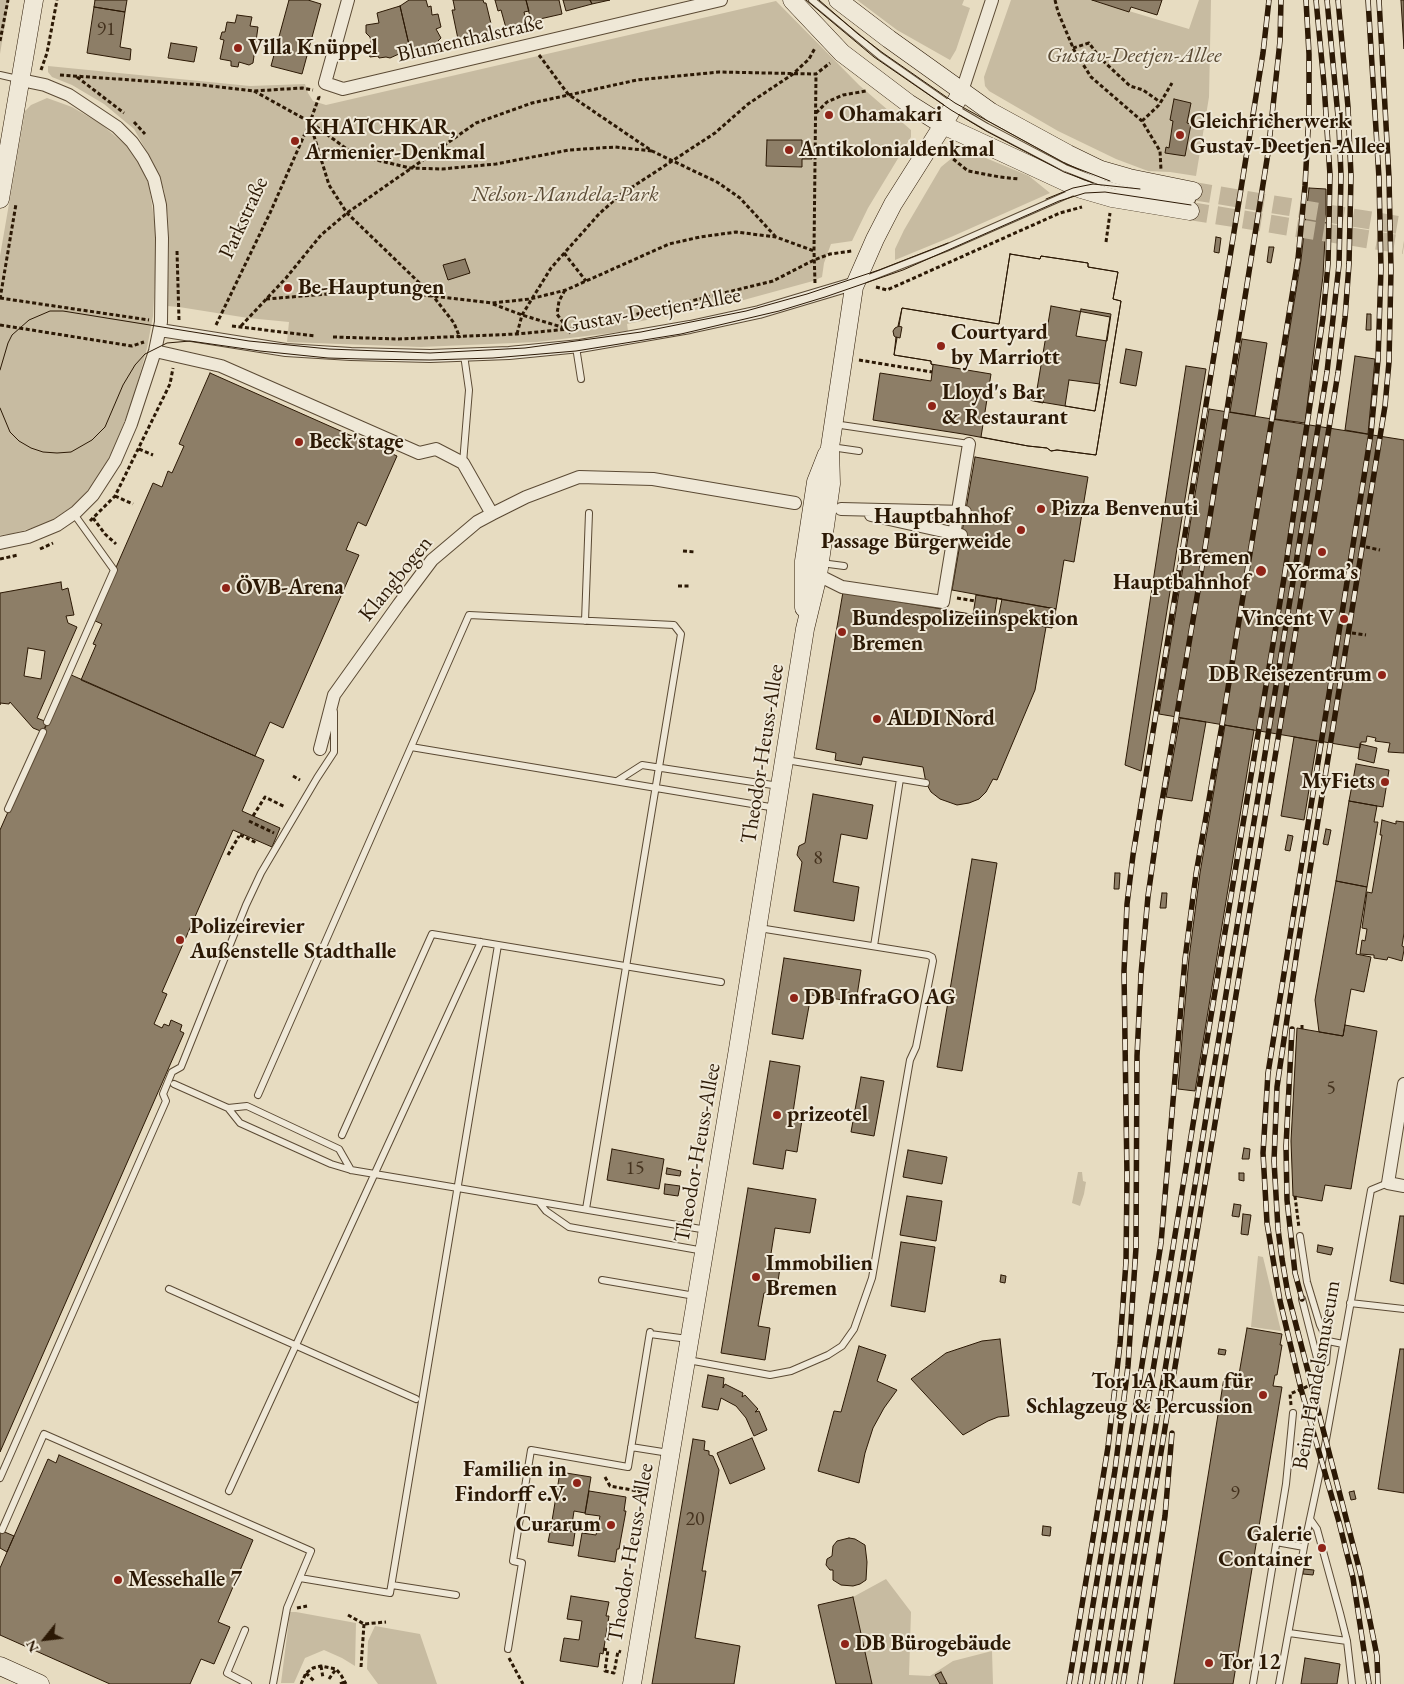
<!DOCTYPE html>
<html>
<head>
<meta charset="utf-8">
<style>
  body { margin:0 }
  #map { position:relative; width:1404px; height:1684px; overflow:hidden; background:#e7dcc1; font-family:"EB Garamond",serif }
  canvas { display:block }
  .north { position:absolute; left:20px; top:1614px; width:50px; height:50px; -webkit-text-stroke:4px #efe8d7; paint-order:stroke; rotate:241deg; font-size:14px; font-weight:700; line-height:20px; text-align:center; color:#2c1905 }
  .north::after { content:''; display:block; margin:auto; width:18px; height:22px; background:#2c1905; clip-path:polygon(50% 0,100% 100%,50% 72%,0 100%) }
</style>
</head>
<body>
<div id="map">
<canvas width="1404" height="1684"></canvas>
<div class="north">N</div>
</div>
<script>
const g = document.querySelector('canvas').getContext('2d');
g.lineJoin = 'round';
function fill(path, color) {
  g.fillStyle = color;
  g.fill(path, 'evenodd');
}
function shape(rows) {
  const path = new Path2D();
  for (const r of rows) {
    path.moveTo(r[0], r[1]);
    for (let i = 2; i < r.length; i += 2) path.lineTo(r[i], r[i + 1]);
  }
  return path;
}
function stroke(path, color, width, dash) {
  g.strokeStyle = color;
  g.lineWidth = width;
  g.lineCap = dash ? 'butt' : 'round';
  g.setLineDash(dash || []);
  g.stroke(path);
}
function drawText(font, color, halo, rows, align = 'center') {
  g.font = font + ' "EB Garamond",serif';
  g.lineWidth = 4;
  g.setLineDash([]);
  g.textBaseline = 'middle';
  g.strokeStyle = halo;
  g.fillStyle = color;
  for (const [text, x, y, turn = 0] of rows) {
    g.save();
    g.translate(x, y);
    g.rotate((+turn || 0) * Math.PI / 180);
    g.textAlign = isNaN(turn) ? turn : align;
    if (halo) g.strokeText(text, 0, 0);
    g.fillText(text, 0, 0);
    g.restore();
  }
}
fill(shape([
  [0,0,9,0,0,54],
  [857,0,964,0,962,5,970,8,956,50,950,60,897,30],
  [1011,0,1092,0,1189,29,1199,0,1211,0,1209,97,1196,176,1170,172,1148,171,1116,159,1058,131,989,91,985,86,984,77],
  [776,1,859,85,911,130,911,137,868,208,852,241,831,244,824,263,822,277,813,281,740,301,627,324,628,331,537,342,421,347,287,342,289,322,248,318,179,307,167,306,169,249,168,217,164,190,152,161,134,129,104,104,72,85,52,77,48,72,48,66,250,86,305,84,308,93,313,101,326,105],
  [47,98,72,107,101,124,129,148,141,166,149,185,157,240,153,316,147,348,134,396,114,448,98,478,76,504,46,524,11,534,0,535,0,256,25,111,31,105],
  [969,151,1029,176,1050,193,951,237,895,260,895,249,904,230,941,167,958,153],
  [1078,1172,1082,1172,1083,1181,1086,1182,1084,1194,1080,1206,1072,1203],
  [1258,1256,1263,1257,1281,1331,1251,1327],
  [886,1579,911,1612,909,1675,930,1676,953,1661,992,1651,993,1684,872,1684,853,1597],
  [290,1612,296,1612,356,1623,355,1666,342,1658,324,1650,305,1658,294,1683,281,1683],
  [375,1626,420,1634,437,1684,378,1684,367,1669,368,1641]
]), '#c7bba1');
const building = shape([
  [95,0,127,0,125,12,94,7,95,0],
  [289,0,308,0,321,4,302,74,271,66,289,0],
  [409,0,426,0,428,7,431,6,432,15,438,14,441,27,436,29,441,38,438,41,440,50,426,53,425,48,423,51,417,52,413,50,413,49,410,49,400,6,409,0],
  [453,0,483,0,484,3,486,3,493,32,458,39,452,10,455,10,453,0],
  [495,0,526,0,529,11,524,12,527,23,506,28,501,10,498,11,495,0],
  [526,0,559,0,562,14,531,21,526,0],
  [563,0,590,0,592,4,566,11,563,0],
  [590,0,610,0,592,4,590,0],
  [1092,0,1162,0,1157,15,1131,7,1129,12,1092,0],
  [1401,0,1404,0,1404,49,1401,1,1401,0],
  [400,6,410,49,390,58,386,57,379,58,378,56,370,57,367,51,368,48,372,46,370,37,366,33,366,25,379,23,377,13,400,6],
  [94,7,125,12,120,47,131,49,130,60,87,53,94,7],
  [237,15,252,17,250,26,258,27,253,63,249,65,239,62,238,67,231,66,231,61,220,59,224,40,220,39,222,32,225,32,227,22,235,23,237,15],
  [171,43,197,47,194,62,168,58,171,43],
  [1174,99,1191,103,1187,123,1191,124,1185,156,1165,153,1166,147,1169,148,1173,121,1170,120,1174,99],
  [767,140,802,140,802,147,812,148,812,159,802,159,802,167,766,166,767,140],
  [1309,188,1326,189,1326,218,1323,276,1305,423,1275,419,1301,260,1309,188],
  [1216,237,1221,238,1219,253,1214,252,1216,237],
  [1269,247,1274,247,1271,263,1267,262,1269,247],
  [1010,254,1040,259,1041,256,1088,263,1088,267,1118,272,1113,299,1121,301,1096,455,1057,450,1051,451,1047,448,1028,446,963,434,873,420,880,373,931,381,933,365,931,364,931,361,894,355,897,338,894,336,893,331,895,328,899,326,902,308,999,324,1010,254],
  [1051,306,1110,317,1095,411,1035,401,1051,306],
  [1010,254,1040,259,1041,256,1088,263,1088,267,1118,272,1113,299,1121,301,1096,455,1057,450,1051,451,1047,448,1028,446,981,437,991,374,931,364,931,361,894,355,896,337,900,338,902,327,898,326,902,308,999,324,1010,254],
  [1081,309,1111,314,1107,341,1076,336,1081,309],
  [1069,380,1100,384,1095,411,1065,406,1069,380],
  [1029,394,1044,396,1043,403,1029,400,1029,394],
  [465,259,470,273,448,280,443,265,465,259],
  [1367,314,1371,314,1371,330,1366,330,1367,314],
  [1242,339,1267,343,1255,416,1230,412,1242,339],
  [1126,349,1142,352,1136,386,1120,383,1126,349],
  [1355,356,1375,359,1368,434,1345,430,1355,356],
  [1186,366,1206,369,1141,771,1125,765,1186,366],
  [210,373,397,456,366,526,358,522,346,550,359,555,283,728,270,722,255,756,81,680,96,645,93,644,102,624,93,620,153,483,162,487,168,471,172,473,184,446,179,444,210,373],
  [1209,409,1404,440,1404,753,1388,752,1390,743,1375,741,1376,738,1367,736,1366,742,1361,742,1360,748,1159,714,1209,409],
  [975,457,1088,477,1074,562,1064,560,1056,609,952,590,975,457],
  [61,582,62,590,68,588,74,615,66,616,68,623,77,627,37,718,47,722,43,732,33,728,10,702,9,704,0,703,0,705,0,593,61,582],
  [28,648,45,651,41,679,24,676,28,648],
  [843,592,1046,627,1035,690,997,780,993,779,986,792,979,799,969,803,957,805,940,799,931,792,926,783,923,767,863,757,861,765,835,760,836,753,816,749,843,592],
  [976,595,1056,609,1052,628,973,615,976,595],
  [997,598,1002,599,998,619,994,618,997,598],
  [69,674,264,760,242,811,280,828,272,847,233,830,162,992,167,994,154,1024,162,1028,164,1024,169,1026,171,1020,182,1025,180,1031,184,1033,0,1452,0,830,69,674],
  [1180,718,1206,722,1192,801,1166,797,1180,718],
  [1225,725,1254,730,1195,1091,1178,1089,1183,1026,1189,958,1200,873,1225,725],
  [1294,737,1317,741,1304,820,1281,816,1294,737],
  [1360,744,1377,748,1374,763,1358,759,1360,744],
  [1356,764,1389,770,1383,807,1349,801,1356,764],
  [813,794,873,805,867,839,841,834,833,882,859,887,854,921,794,911,802,862,797,855,799,846,805,843,813,794],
  [1349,801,1377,806,1374,822,1378,822,1367,887,1336,881,1349,801],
  [1382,820,1396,824,1396,821,1404,822,1404,933,1402,946,1404,947,1404,950,1402,961,1388,957,1387,960,1374,958,1374,955,1360,954,1362,940,1365,941,1367,929,1362,928,1367,892,1372,893,1382,835,1380,835,1382,820],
  [1326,829,1331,830,1328,845,1323,844,1326,829],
  [1288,835,1293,836,1290,851,1285,850,1288,835],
  [972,859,997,863,962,1071,937,1067,972,859],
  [1115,873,1120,873,1119,889,1114,889,1115,873],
  [1336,881,1367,887,1356,954,1371,957,1364,992,1351,989,1343,1036,1319,1032,1315,1000,1336,881],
  [1162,893,1167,893,1166,908,1160,908,1162,893],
  [784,958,861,970,856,1002,811,995,803,1039,772,1034,784,958],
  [1345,1025,1377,1031,1351,1189,1325,1185,1322,1201,1293,1196,1291,1141,1297,1028,1343,1036,1345,1025],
  [770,1061,800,1066,792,1119,802,1120,797,1152,786,1150,783,1169,753,1164,770,1061],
  [861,1077,884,1081,874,1136,851,1132,861,1077],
  [1244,1148,1250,1149,1249,1159,1242,1159,1244,1148],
  [612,1149,664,1159,659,1189,607,1180,612,1149],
  [908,1150,947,1157,942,1184,903,1177,908,1150],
  [667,1168,681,1171,680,1176,666,1174,667,1168],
  [1239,1173,1244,1173,1244,1181,1239,1180,1239,1173],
  [665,1184,680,1186,678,1196,664,1194,665,1184],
  [748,1188,816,1199,810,1233,775,1228,770,1260,781,1261,776,1295,764,1293,758,1326,770,1328,765,1360,721,1353,748,1188],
  [907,1196,942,1201,936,1241,900,1235,907,1196],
  [1234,1204,1241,1205,1239,1217,1232,1216,1234,1204],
  [1243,1214,1251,1215,1248,1235,1241,1234,1243,1214],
  [1400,1216,1404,1216,1404,1284,1390,1281,1400,1216],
  [901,1242,935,1247,925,1312,891,1306,901,1242],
  [1318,1245,1333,1248,1331,1255,1317,1252,1318,1245],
  [1001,1275,1006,1276,1005,1283,1000,1282,1001,1275],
  [1247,1328,1282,1334,1280,1345,1282,1345,1277,1375,1275,1375,1273,1386,1282,1387,1233,1684,1174,1684,1224,1378,1238,1380,1247,1328],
  [1000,1339,1009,1416,998,1417,988,1421,963,1435,911,1379,946,1353,982,1341,1000,1339],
  [859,1346,886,1355,877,1381,897,1390,884,1408,873,1428,865,1453,859,1483,818,1471,834,1411,841,1412,859,1346],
  [1219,1349,1226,1350,1225,1355,1218,1354,1219,1349],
  [1400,1349,1404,1349,1404,1493,1378,1489,1400,1349],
  [708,1375,724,1378,723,1388,725,1384,743,1393,742,1397,745,1395,758,1409,755,1412,759,1411,767,1430,754,1436,746,1418,736,1406,721,1398,718,1410,702,1407,708,1375],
  [752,1438,765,1469,730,1484,717,1453,752,1438],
  [693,1439,705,1441,704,1450,709,1451,709,1455,713,1456,719,1470,702,1571,706,1571,695,1638,740,1646,734,1684,652,1684,693,1439],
  [59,1455,253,1540,218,1622,230,1627,214,1664,201,1659,190,1684,110,1684,0,1635,0,1568,48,1459,56,1463,59,1455],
  [560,1472,591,1477,585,1513,574,1511,571,1531,551,1527,560,1472],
  [589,1491,626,1497,624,1511,626,1511,619,1549,617,1549,615,1562,578,1556,582,1533,596,1535,600,1516,585,1514,589,1491],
  [1354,1491,1356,1499,1351,1500,1349,1492,1354,1491],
  [1043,1526,1051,1527,1050,1536,1042,1535,1043,1526],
  [551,1528,575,1532,573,1546,548,1542,551,1528],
  [0,1530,14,1536,7,1552,0,1548,0,1530],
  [849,1538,855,1539,865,1545,867,1562,866,1580,860,1584,853,1586,841,1585,833,1580,833,1570,830,1570,826,1565,827,1559,832,1556,833,1546,837,1541,849,1538],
  [1304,1569,1314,1570,1313,1575,1303,1574,1304,1569],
  [571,1596,609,1602,606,1616,609,1616,603,1654,600,1653,598,1667,560,1661,564,1638,579,1640,582,1621,567,1619,571,1596],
  [853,1597,872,1684,836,1684,818,1605,853,1597],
  [1305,1658,1340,1664,1337,1684,1301,1684,1305,1658],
  [941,1672,947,1684,940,1684,935,1675,941,1672]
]);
fill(building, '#8d7e67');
stroke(building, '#2c1905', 1);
stroke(shape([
  [1193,191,1404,226],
  [1190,211,1404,245]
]), '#c2b59b', 18, [18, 9]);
const lane = shape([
  [812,0,880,56,953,107,987,127,1065,168,1106,184,1129,190,1192,200],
  [0,75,18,79],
  [861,281,946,248,1078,190],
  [576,347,581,379],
  [834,424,969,444],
  [831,447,859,451],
  [463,463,469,390,464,355],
  [821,563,844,566],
  [585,621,589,513],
  [47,722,114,570,74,514],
  [411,747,776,808],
  [786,760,926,783],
  [617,781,642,765,779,786],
  [8,809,43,732],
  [874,946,900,779],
  [174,1084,228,1108,240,1123,331,1164,351,1170,707,1230],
  [258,1095,469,615,674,625,681,634,586,1209],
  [228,1108,247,1106,339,1149,351,1170],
  [342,1135,432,934,721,982],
  [539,1202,546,1211,569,1227,704,1251],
  [1300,1236,1307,1282,1320,1325,1328,1341,1343,1344],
  [602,1280,695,1296],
  [169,1289,416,1399],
  [1302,1299,1318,1362,1326,1362,1328,1341],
  [1350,1303,1404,1309],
  [650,1334,688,1339],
  [688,1360,770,1375,791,1371,828,1355,842,1346,854,1329,872,1278,910,1060,916,1047,933,961,932,957,928,955,759,928],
  [631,1447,669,1453],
  [0,1478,166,1101,163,1094,172,1072,181,1067,246,905,261,873,317,778,334,752,334,712],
  [229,1491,481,942],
  [1310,1519,1317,1529,1340,1613,1347,1641,1352,1684],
  [2,1530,44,1434,311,1551,287,1608,273,1684],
  [1276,1542,1304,1547],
  [300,1578,390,1593,498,945],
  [392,1585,456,1595],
  [245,1630,227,1673,248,1684],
  [1289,1633,1347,1641],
  [508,1649,522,1563,513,1561,531,1450,628,1467,650,1332],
  [1253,1684,1286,1484,1293,1413],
  [1279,1684,1304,1547,1322,1462,1371,1190,1388,1183]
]);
const street = shape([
  [348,0,325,83,343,89,721,0],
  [962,91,992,0],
  [160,330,286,350,351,354,430,356,509,353,580,346,690,327,759,312,856,283],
  [155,351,221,366,419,453,436,449,463,463,492,514],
  [841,509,965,512],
  [871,515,961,535],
  [0,543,28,537,57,525,76,512,93,495,115,461,131,424,155,351,161,322,162,238,160,205,154,179,143,158,132,142,117,127,69,95,45,85,21,80],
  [818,575,842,587,943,602,969,444],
  [320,749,334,695,399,604,432,560,477,522,492,514,526,497,579,477,653,479,795,503],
  [1404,1084,1388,1183,1404,1186]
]);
const secondary = shape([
  [792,0,842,53,908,103,943,125,1081,189,1112,198,1190,211],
  [838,0,889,39,991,112,1068,154,1101,170,1129,178,1193,191],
  [0,199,34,0],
  [804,608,804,561,816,482,827,454],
  [0,1666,40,1684],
  [632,1684,738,1049,805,629,818,575,831,484,830,447,854,287,875,239,893,204,943,125,962,91]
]);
stroke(lane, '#5b4a34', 8);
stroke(street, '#5b4a34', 14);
stroke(secondary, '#2c1905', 19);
stroke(shape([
  [1055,0,1058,12,1074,50,1091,77,1142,121,1160,151,1161,170],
  [0,41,8,0],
  [1073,48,1089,43,1100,58,1130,86,1143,90,1160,102],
  [539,55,568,94,652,151,717,182,740,198,775,236],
  [41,70,47,53,57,0],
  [60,75,203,85,254,91,302,88,313,90],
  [77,77,124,113],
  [254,91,310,122,355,155,410,168,442,169,496,164,569,150,615,147,652,151],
  [816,113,827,102,843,95,866,91],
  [1142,121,1159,105,1172,83],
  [134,122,145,134],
  [310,123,329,185,347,213,433,296,454,323,460,338],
  [949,147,952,158,968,171,1000,177,1019,179],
  [802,153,815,153],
  [1106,242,1110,213],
  [177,251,179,320],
  [564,253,586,281],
  [815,283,814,251,816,74],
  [876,287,887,290,1060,213,1082,207],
  [565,290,559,301,557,314,572,335],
  [715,295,718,307],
  [0,298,149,320],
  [0,299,16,204],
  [266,299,364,291,433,296,492,303,530,299,566,290,669,244,700,237,736,232,776,237,814,251],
  [493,304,522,315,565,328],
  [0,325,132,346,144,342],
  [216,325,270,213,310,122,319,97,318,94],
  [232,326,315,336],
  [241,326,286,278,321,235,347,213,476,123,532,103,637,80,719,72,816,74,830,63],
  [517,334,522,315,551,268,599,214,620,195,715,133,748,104,793,74,809,59,815,48],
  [333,337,398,339,517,334,569,329,625,317,773,281,814,260,830,254,852,251],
  [859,360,932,372],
  [139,449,153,455],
  [115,496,133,504],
  [93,518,105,534,116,544],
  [90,521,115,496,170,384,173,368],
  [1366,547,1380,550],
  [40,549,53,543],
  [683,551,695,552],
  [0,559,18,555],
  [678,586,690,586],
  [957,598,975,601],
  [1352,633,1366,635],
  [293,776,300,780],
  [253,816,265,797,285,807],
  [249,821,274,833],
  [240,835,257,843],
  [228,855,239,836],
  [1302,1029,1302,1023],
  [1295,1196,1299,1228],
  [1291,1405,1290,1394,1320,1381,1323,1372],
  [605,1477,610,1486,648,1493],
  [635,1481,639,1491],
  [297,1608,307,1606],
  [348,1615,364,1624,386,1622],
  [603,1649,608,1650,605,1671,614,1673,618,1651,621,1652],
  [509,1658,523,1684],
  [321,1666,323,1678],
  [361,1667,364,1624],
  [306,1673,314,1681],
  [329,1679,336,1669],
  [301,1684,306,1673,313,1668,321,1666,336,1669,341,1675,346,1684],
  [340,1684,345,1682]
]), '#2c1905', 3, [4, 2.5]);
stroke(lane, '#efe8d7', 6);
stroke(street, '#efe8d7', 12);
stroke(secondary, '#efe8d7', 18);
stroke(shape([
  [806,0,874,57,951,110,986,131,1064,172,1093,183],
  [819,0,858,34,883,53,955,103,1066,164,1110,181],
  [1046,199,1073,188,1093,184,1140,189],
  [0,370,8,343,12,335,29,320,50,311,63,311,249,341,329,349,430,353,525,348,641,332,746,311,807,294,879,270,948,243],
  [0,408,10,432,19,441,31,448,43,452,57,453,71,452,92,440,105,427,123,385,135,365,145,354,167,343,190,341,260,351,328,358,362,359,430,360,493,358,576,351,681,334,779,311,825,297,903,270,1059,201,1085,193,1105,192,1191,205]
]), '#2c1905', 1);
const rail = shape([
  [1368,0,1379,178,1381,269,1378,360,1371,433,1268,1073,1263,1153,1267,1223,1280,1301,1301,1389,1339,1522,1353,1578,1369,1684],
  [1292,1029,1286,1146,1287,1200,1295,1273,1302,1299],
  [1069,1684,1108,1447,1120,1344,1126,1262,1127,1177,1124,971,1127,904,1133,855,1263,53,1269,0],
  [1080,1684,1115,1470,1128,1366,1136,1248,1137,1056,1141,974,1148,896,1159,819,1200,579,1268,153,1280,41,1281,0],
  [1092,1684,1161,1243,1185,959,1196,874,1222,725,1298,259,1305,186,1309,113,1309,54,1306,0],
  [1102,1684,1195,1112,1284,578,1323,318,1328,264,1330,175,1324,84,1316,0],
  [1114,1684,1327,372,1339,265,1341,176,1339,127,1327,0],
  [1123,1684,1338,373,1345,318,1349,264,1351,176,1348,107,1338,0],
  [1140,1684,1165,1516,1172,1433],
  [1378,1684,1377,1656,1360,1572,1288,1294,1282,1259,1278,1229,1274,1161,1277,1087,1298,944,1385,406,1389,362,1391,270,1389,178,1379,0]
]);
stroke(rail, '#2c1905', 5.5);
stroke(rail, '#efe8d7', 4, [11]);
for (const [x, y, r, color] of [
  [238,48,5,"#8f2418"],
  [829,115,5,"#8f2418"],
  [1180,135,5,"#8f2418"],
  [295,141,5,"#8f2418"],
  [789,150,5,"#8f2418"],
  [288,288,5,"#8f2418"],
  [941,346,5,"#8f2418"],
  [932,406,5,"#8f2418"],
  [299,442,5,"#8f2418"],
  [1041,509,5,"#8f2418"],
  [1021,530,5,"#8f2418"],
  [1322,552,5,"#8f2418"],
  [1261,571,6,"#8f2418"],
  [226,588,5,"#8f2418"],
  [1344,619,5,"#8f2418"],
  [842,632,5,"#8f2418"],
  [1382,675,5,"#8f2418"],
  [877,719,5,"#8f2418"],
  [1385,782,5,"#8f2418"],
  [180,940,5,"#8f2418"],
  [794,998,5,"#8f2418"],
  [777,1115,5,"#8f2418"],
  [756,1277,5,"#8f2418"],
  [1263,1395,5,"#8f2418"],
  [577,1483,5,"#8f2418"],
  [611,1525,5,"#8f2418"],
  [1322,1548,5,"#8f2418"],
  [118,1580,5,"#8f2418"],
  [845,1644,5,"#8f2418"],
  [1209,1663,5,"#8f2418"]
]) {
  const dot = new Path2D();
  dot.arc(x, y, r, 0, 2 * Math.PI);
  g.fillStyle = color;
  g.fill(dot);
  stroke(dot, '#efe8d7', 2);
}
drawText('20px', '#44321e', null, [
  ["91",106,30],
  ["8",818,859],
  ["5",1331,1089],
  ["15",635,1169],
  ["9",1235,1494],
  ["20",695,1520]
]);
drawText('22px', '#2c1905', '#efe8d7', [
  ["Blumenthalstraße",470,39,-13],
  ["Parkstraße",244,218,-65],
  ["Gustav-Deetjen-Allee",652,311,-10],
  ["Klangbogen",396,579,-51],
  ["Theodor-Heuss-Allee",763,754,-81],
  ["Theodor-Heuss-Allee",698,1153,-80],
  ["Beim Handelsmuseum",1317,1375,-80],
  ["Theodor-Heuss-Allee",631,1553,-80]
]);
drawText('bold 22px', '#2c1905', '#efe8d7', [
  ["Villa Knüppel",248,48],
  ["Ohamakari",839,115],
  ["Gleichricherwerk",1190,122],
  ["Gustav-Deetjen-Allee",1190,147],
  ["KHATCHKAR,",305,128],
  ["Armenier-Denkmal",305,153],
  ["Antikolonialdenkmal",799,150],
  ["Be-Hauptungen",298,288],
  ["Courtyard",951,333],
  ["by Marriott",951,358],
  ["Lloyd's Bar",942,393],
  ["& Restaurant",942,418],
  ["Beck'stage",309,442],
  ["Pizza Benvenuti",1051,509],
  ["Hauptbahnhof",1011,517,"right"],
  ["Passage Bürgerweide",1011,542,"right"],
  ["Bremen",1250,558,"right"],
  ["Hauptbahnhof",1250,583,"right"],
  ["Yorma’s",1322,573,"center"],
  ["ÖVB-Arena",236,588],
  ["Bundespolizeiinspektion",852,619],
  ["Bremen",852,644],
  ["Vincent V",1334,619,"right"],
  ["DB Reisezentrum",1372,675,"right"],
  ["ALDI Nord",887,719],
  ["MyFiets",1375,782,"right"],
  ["Polizeirevier",190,927],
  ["Außenstelle Stadthalle",190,952],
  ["DB InfraGO AG",804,998],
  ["prizeotel",787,1115],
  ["Immobilien",766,1264],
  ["Bremen",766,1289],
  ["Tor 1A Raum für",1253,1382,"right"],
  ["Schlagzeug & Percussion",1253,1407,"right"],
  ["Familien in",567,1470,"right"],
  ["Findorff e.V.",567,1495,"right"],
  ["Curarum",601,1525,"right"],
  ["Galerie",1312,1535,"right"],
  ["Container",1312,1560,"right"],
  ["Messehalle 7",128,1580],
  ["DB Bürogebäude",855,1644],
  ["Tor 12",1219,1663]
], 'left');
drawText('italic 22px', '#5a4a34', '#efe8d7', [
  ["Gustav-Deetjen-Allee",1134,56],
  ["Nelson-Mandela-Park",565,195]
]);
</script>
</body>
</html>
